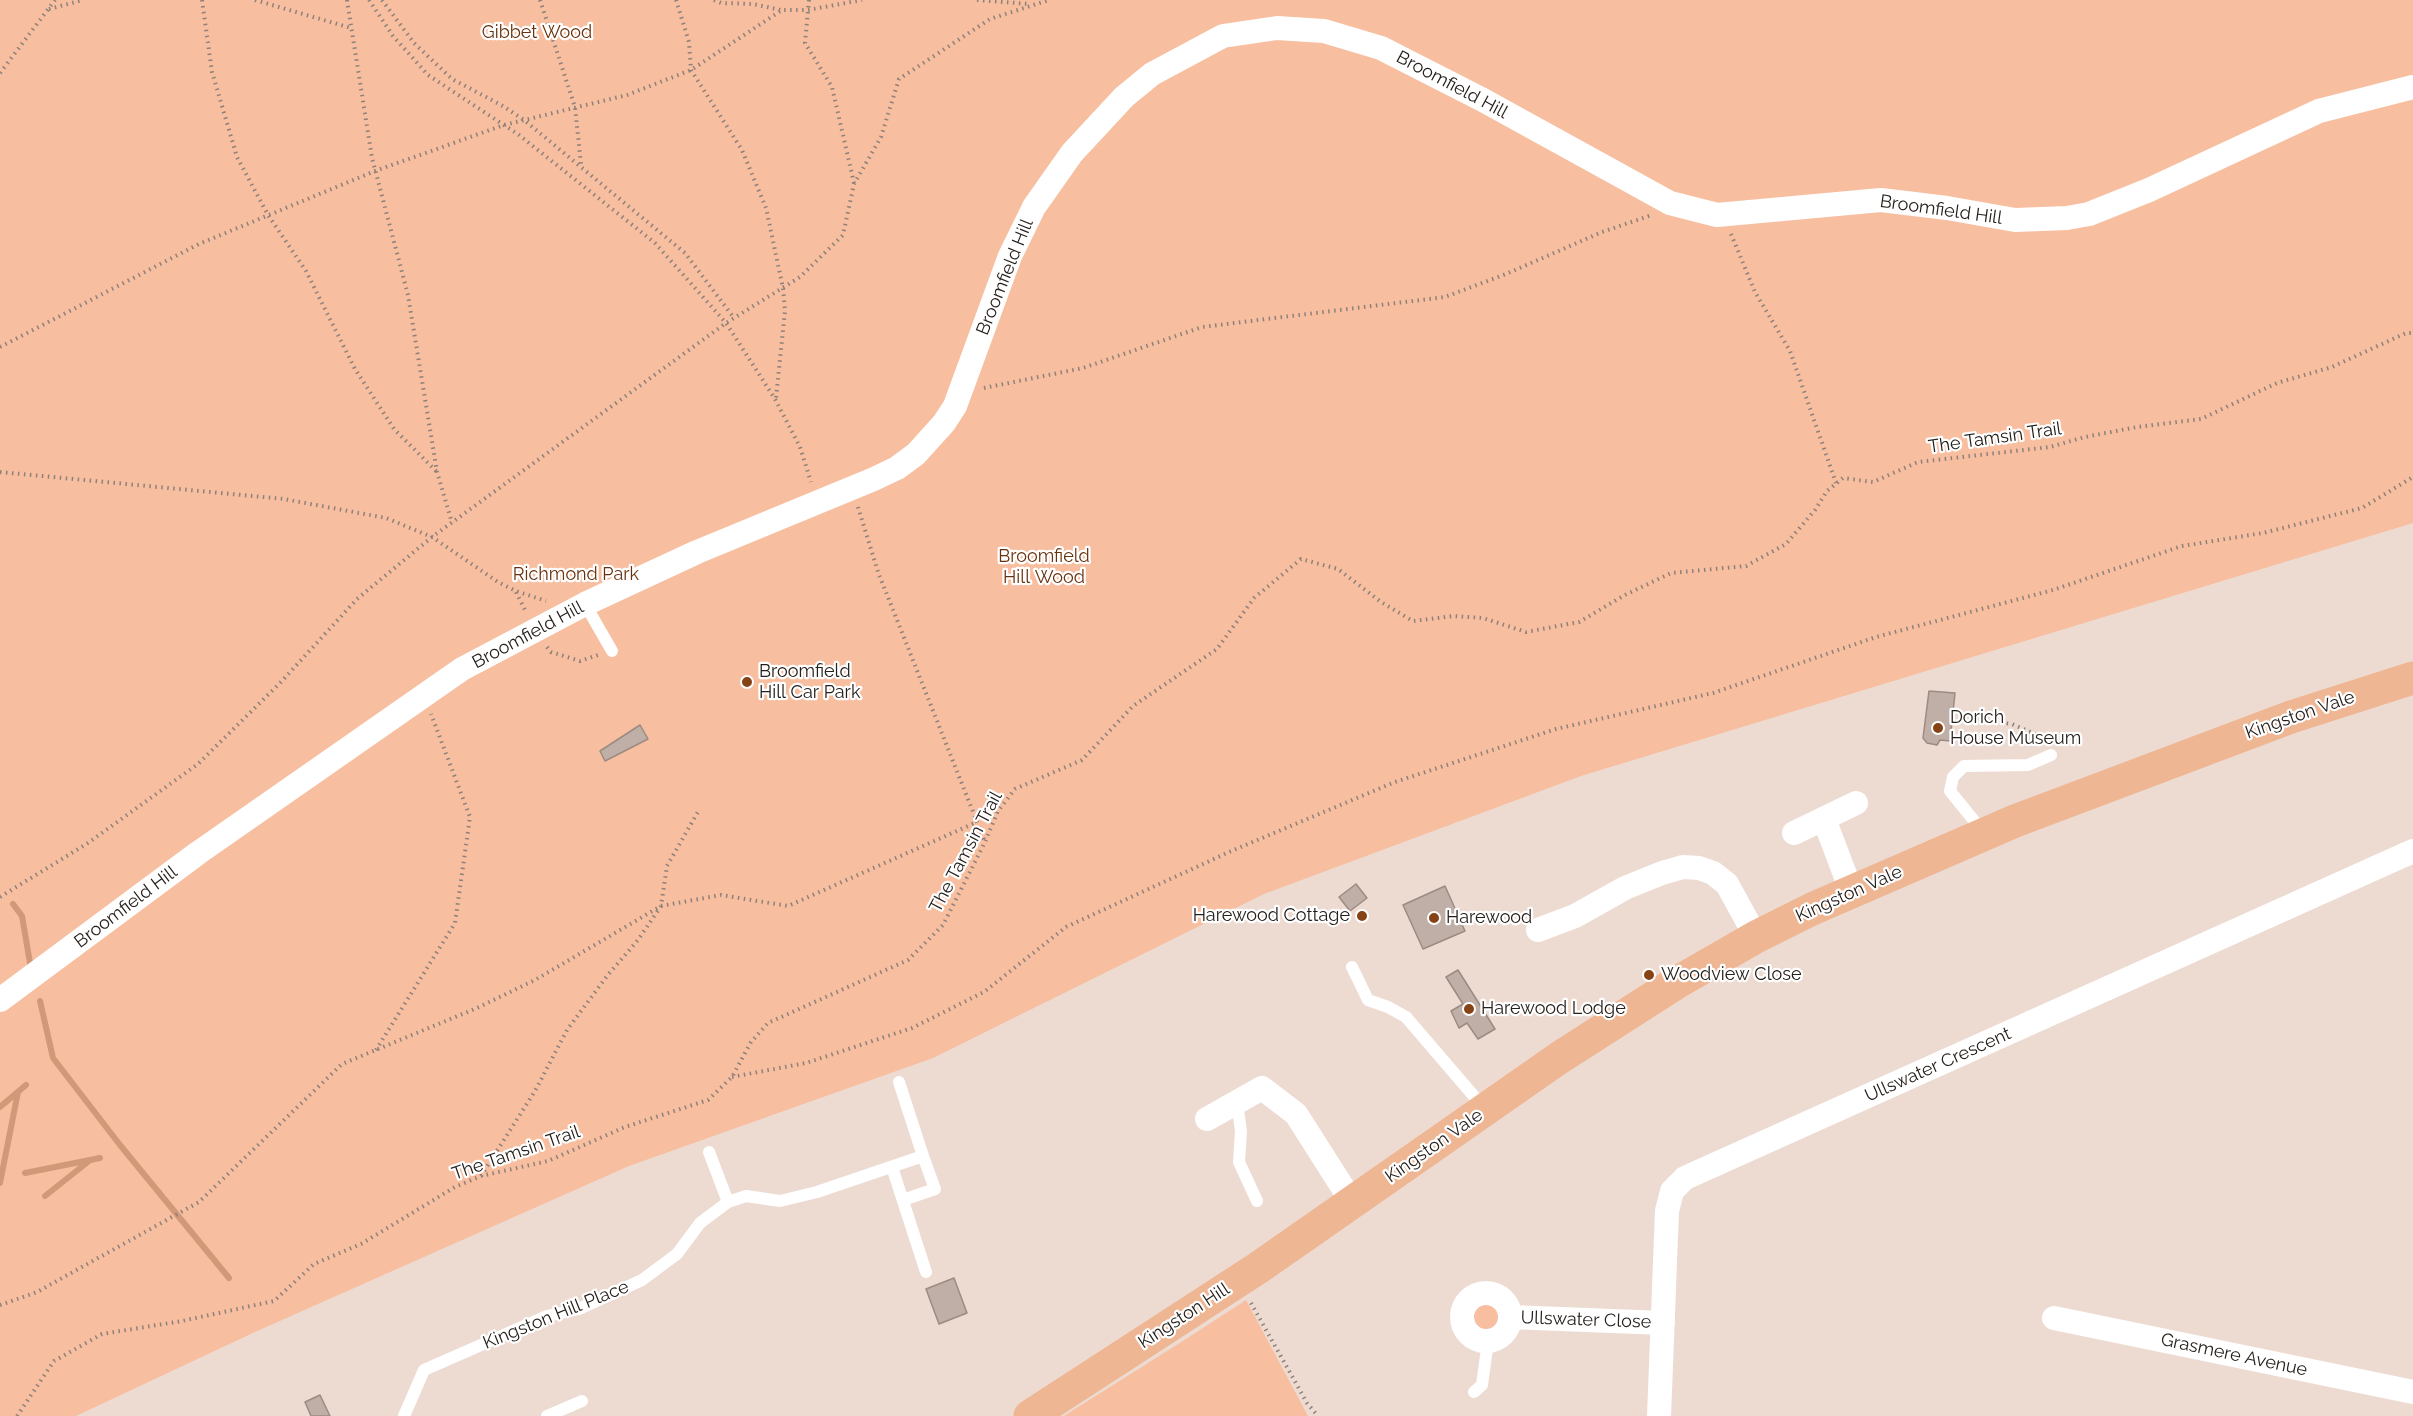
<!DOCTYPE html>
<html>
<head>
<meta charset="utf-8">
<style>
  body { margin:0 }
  canvas { display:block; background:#eddbd2 }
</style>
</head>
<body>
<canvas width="2413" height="1416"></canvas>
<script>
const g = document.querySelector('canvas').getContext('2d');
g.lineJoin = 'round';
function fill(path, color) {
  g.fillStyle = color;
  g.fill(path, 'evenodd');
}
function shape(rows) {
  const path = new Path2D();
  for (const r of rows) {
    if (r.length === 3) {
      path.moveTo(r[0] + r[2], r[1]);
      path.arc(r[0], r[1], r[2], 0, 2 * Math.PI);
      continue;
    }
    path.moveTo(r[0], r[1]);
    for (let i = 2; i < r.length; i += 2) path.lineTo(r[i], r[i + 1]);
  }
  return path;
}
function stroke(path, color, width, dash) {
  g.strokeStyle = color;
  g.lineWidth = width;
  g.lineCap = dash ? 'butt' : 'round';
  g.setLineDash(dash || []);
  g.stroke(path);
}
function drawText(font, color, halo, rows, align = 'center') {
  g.font = font + ' Raleway,sans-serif';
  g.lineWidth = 4.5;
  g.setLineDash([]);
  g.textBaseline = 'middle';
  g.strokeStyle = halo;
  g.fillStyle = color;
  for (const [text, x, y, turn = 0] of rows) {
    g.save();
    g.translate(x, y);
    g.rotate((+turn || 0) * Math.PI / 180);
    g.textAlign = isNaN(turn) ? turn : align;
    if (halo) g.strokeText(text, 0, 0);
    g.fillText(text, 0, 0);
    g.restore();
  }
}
fill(shape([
  [0,0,2413,0,2413,523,1581,776,1264,894,933,1058,629,1166,255,1332,76,1416,0,1416],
  [1246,1300,1308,1416,1064,1416,1186,1339],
  [1488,1316,14]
]), '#f7be9f');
stroke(shape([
  [13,904,22,916,30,963],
  [40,1001,53,1058,120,1145,229,1278],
  [0,1107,26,1085],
  [25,1173,100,1158],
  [0,1183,18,1092],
  [45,1196,89,1161]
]), '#d29978', 6);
const building = shape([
  [1929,691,1955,693,1950,741,1940,740,1937,745,1927,743,1923,738,1929,691],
  [640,725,648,739,605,761,600,751,640,725],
  [1356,884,1367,898,1350,911,1339,897,1356,884],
  [1445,886,1465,931,1423,949,1403,905,1445,886],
  [1458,970,1495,1029,1478,1039,1467,1023,1459,1028,1451,1011,1463,1004,1446,977,1458,970],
  [954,1278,967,1313,939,1324,926,1289,954,1278],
  [320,1395,330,1416,311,1416,305,1402,320,1395]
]);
fill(building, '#c0afa6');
stroke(building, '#9b8b82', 1.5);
stroke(shape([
  [202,0,212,72,237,157,268,215,306,271,355,369,394,429,437,472],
  [255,0,351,28],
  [347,0,372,158,408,295,437,472,452,523],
  [369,0,393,36,428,75,519,135,655,243,726,323,775,399,800,447,811,482],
  [382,0,414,43,452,79,503,106,524,120,685,253,734,318],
  [540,0,575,107,581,164],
  [676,0,689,42,691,70,742,150,766,208,783,288,785,311,776,398],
  [714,0,721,3,753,4,781,10],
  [809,0,805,43,832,87,854,183],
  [977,0,1030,4],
  [49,9,83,0],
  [0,73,55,0],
  [1731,234,1755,292,1790,351,1836,483],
  [0,347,199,244,375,171,504,125,627,95,691,70,782,10,808,10,862,0],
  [984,388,1083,368,1202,327,1445,297,1506,274,1602,232,1652,215],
  [0,472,284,499,386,518,432,537,498,582,516,591,546,601],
  [858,507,878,572,985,842],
  [516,592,526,612],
  [547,647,551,652,580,661,598,655],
  [1953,717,2012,724,2035,734,2043,745],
  [0,897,88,843,198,764,281,682,357,599,432,537,726,323,800,277,843,235,854,184,881,137,899,79,990,19,1049,0],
  [376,1050,455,923,470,817,431,714],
  [732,1077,806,1063,912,1028,984,992,1066,927,1229,852,1395,782,1556,729,1713,693,1876,637,2053,590,2182,546,2263,533,2362,508,2413,477],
  [481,1176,535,1091,567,1030,607,976,638,940,661,906,667,866,699,810],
  [1251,1303,1307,1403,1318,1416],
  [0,1305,37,1292,199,1202,342,1064,477,1008,535,980,661,906,721,895,788,906,977,822],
  [17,1416,54,1361,102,1334,182,1321,274,1301,314,1264,361,1244,455,1187,481,1176,548,1161,625,1127,708,1100,732,1077,751,1042,768,1023,908,960,943,925,985,842,998,811,1015,789,1082,760,1133,706,1217,649,1254,598,1301,559,1338,569,1381,602,1413,621,1453,616,1483,618,1526,632,1579,622,1625,595,1671,573,1746,566,1786,544,1815,510,1827,491,1843,478,1873,482,1918,462,2050,447,2085,437,2137,427,2201,419,2277,383,2332,367,2406,333,2413,333]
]), '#8e817b', 4, [1.5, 4.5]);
stroke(shape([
  [585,604,612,651],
  [1984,833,1950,791,1953,777,1964,766,2028,765,2051,755],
  [1352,967,1368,1000,1388,1007,1406,1017,1485,1109],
  [899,1082,923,1156],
  [1237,1103,1241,1131,1239,1162,1257,1201],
  [709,1152,728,1202],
  [892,1167,926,1272],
  [1474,1392,1482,1385,1488,1341],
  [404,1416,424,1370,547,1316,579,1309,642,1280,677,1254,700,1223,728,1202,746,1196,780,1201,817,1192,923,1156,935,1189,903,1200],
  [547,1416,582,1401]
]), '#fff', 12);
stroke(shape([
  [1824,819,1852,893],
  [1794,833,1856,803],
  [1538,930,1575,916,1625,888,1662,873,1683,867,1699,868,1713,873,1727,884,1756,937],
  [0,1000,198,853,462,669,585,604,697,552,874,479,897,468,916,454,944,423,955,406,1010,256,1034,207,1072,153,1124,97,1152,74,1223,36,1277,28,1324,31,1381,48,1483,100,1670,203,1717,215,1881,200,1947,208,2015,220,2067,218,2089,214,2149,190,2319,111,2413,87],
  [1207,1119,1262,1088,1296,1114,1352,1202],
  [1486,1317,24],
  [1510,1317,1663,1323],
  [2054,1318,2413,1392],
  [1659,1416,1667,1211,1672,1191,1685,1178,2413,851]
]), '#fff', 24);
stroke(shape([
  [1030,1416,1258,1268,1559,1058,1676,983,1756,937,1812,909,2015,821,2291,717,2413,678]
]), '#efb693', 33);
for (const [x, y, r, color] of [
  [747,682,6,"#864315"],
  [1938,728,6,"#864315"],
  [1362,916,6,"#864315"],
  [1434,918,6,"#864315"],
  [1649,975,6,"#864315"],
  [1469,1009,6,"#864315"]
]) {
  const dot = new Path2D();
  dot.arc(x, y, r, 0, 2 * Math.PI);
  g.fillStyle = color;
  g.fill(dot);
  stroke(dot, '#fff', 2);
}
drawText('18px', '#68320e', '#fff', [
  ["Gibbet Wood",537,33],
  ["Broomfield",1044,557],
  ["Hill Wood",1044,578],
  ["Richmond Park",576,575]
]);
drawText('18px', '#26201c', '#fff', [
  ["Broomfield Hill",1452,85,28],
  ["Broomfield Hill",1941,210,8],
  ["Broomfield Hill",1005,277,-68],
  ["The Tamsin Trail",1995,438,-8],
  ["Broomfield Hill",528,635,-28],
  ["Kingston Vale",2300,715,-19],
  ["The Tamsin Trail",966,852,-62],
  ["Kingston Vale",1849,894,-24],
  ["Broomfield Hill",126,907,-37],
  ["Ullswater Crescent",1938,1065,-24],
  ["Kingston Vale",1434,1146,-35],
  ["The Tamsin Trail",516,1153,-19],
  ["Kingston Hill Place",556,1315,-22],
  ["Kingston Hill",1184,1316,-33],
  ["Ullswater Close",1586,1320,2],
  ["Grasmere Avenue",2234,1355,12]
]);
drawText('18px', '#26201c', '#fff', [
  ["Broomfield",759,672],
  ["Hill Car Park",759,693],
  ["Dorich",1950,718],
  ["House Museum",1950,739],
  ["Harewood Cottage",1350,916,"right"],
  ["Harewood",1446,918],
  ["Woodview Close",1661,975],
  ["Harewood Lodge",1481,1009]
], 'left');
</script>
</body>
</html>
